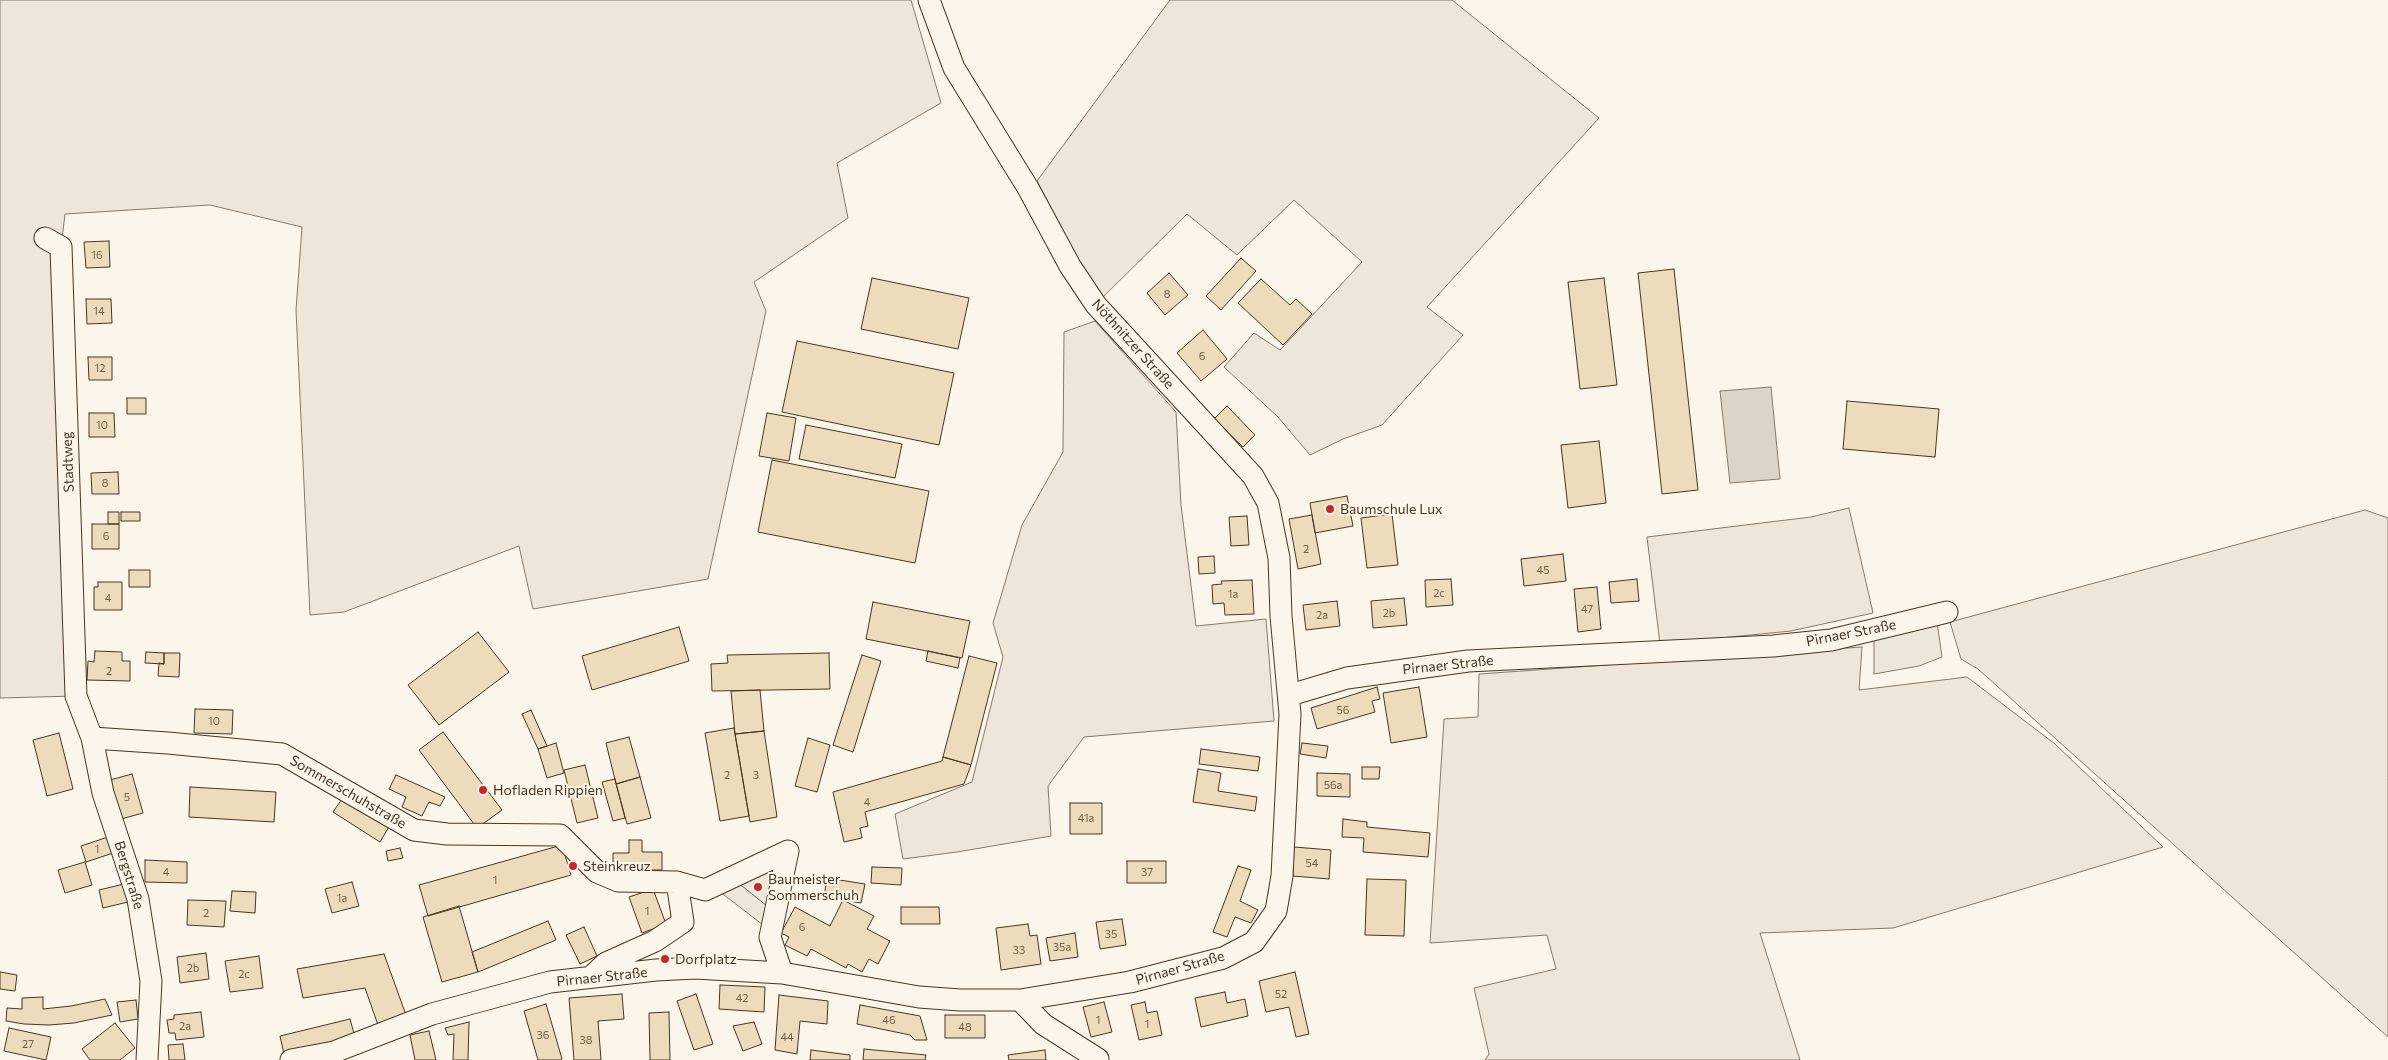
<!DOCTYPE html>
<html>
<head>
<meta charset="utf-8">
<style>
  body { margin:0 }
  canvas { display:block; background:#fbf6e9 }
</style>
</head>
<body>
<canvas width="2388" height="1060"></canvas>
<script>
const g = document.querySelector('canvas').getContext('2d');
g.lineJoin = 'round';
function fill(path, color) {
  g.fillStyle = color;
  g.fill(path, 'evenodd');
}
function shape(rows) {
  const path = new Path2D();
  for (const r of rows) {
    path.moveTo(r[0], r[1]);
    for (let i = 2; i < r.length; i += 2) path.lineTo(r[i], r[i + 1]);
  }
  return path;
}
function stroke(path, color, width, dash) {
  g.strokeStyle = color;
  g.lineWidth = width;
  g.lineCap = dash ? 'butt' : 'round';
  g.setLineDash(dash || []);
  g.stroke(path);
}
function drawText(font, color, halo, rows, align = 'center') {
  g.font = font + ' Commissioner,sans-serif';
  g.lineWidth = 4;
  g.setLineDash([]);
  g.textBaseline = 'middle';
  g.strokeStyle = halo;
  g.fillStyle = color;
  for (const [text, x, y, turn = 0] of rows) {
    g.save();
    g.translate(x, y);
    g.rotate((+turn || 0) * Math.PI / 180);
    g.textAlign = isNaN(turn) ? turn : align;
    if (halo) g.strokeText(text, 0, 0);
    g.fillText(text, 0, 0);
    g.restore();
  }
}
const green = shape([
  [0,0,911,0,941,103,837,163,848,218,754,282,766,311,708,579,533,609,519,546,344,612,310,615,296,310,302,227,210,205,65,214,61,247,76,696,0,698,0,0],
  [1170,0,1452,0,1599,118,1427,307,1463,335,1382,425,1343,439,1310,455,1278,417,1224,367,1254,333,1280,350,1362,262,1294,200,1237,255,1187,214,1103,297,1085,272,1037,181,1170,0],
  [1095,321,1176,412,1181,505,1196,626,1266,619,1274,721,1084,737,1048,786,1051,836,957,852,903,859,895,814,972,782,1003,657,993,623,1022,525,1063,452,1064,332,1095,321],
  [1849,508,1873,613,1791,631,1660,644,1647,537,1811,517,1849,508],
  [2365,510,2388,518,2388,1037,1978,669,1961,659,1950,622,2365,510],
  [1862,647,1859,690,1967,677,2055,744,2163,847,1893,928,1760,933,1800,1060,1485,1060,1489,1054,1474,988,1556,969,1547,935,1430,943,1444,719,1478,717,1479,674,1862,647],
  [765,868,776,876,768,907,737,882,765,868]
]);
fill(green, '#ede6d9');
stroke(green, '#887966', 1);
const parking = shape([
  [1936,615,1942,657,1919,666,1874,674,1874,630,1936,615],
  [737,882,768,907,763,925,719,891,737,882]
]);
fill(parking, '#ede7d9');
stroke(parking, '#887966', 1);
const water = shape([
  [1771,387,1780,479,1730,483,1720,391,1771,387]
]);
fill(water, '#dcd4c6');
stroke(water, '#887966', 1);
const building = shape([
  [109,241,110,267,86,268,84,242,109,241],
  [1241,258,1256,271,1221,310,1206,296,1241,258],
  [1674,269,1698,490,1662,494,1638,273,1674,269],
  [1169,273,1188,295,1165,315,1147,293,1169,273],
  [872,278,969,298,958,349,861,329,872,278],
  [1604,278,1617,385,1580,389,1568,282,1604,278],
  [1261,279,1290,305,1296,299,1312,314,1283,345,1238,303,1261,279],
  [86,299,111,299,112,323,87,324,86,299],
  [1203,330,1227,359,1201,381,1177,353,1203,330],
  [797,341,954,373,939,445,782,412,797,341],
  [88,357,112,357,112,380,89,380,88,357],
  [127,398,146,398,146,414,127,414,127,398],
  [1847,401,1939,409,1935,457,1843,449,1847,401],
  [1227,406,1255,435,1243,447,1214,419,1227,406],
  [89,413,114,413,115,437,89,437,89,413],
  [767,413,796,418,789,461,759,456,767,413],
  [806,425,902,444,895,478,799,459,806,425],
  [1599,441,1606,503,1568,508,1561,445,1599,441],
  [772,460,929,491,915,563,758,532,772,460],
  [118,472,119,494,92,494,91,473,118,472],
  [1347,496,1353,526,1315,533,1310,503,1347,496],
  [108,512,119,512,119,524,108,524,108,512],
  [121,512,140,512,140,521,121,521,121,512],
  [1392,514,1398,565,1367,568,1361,518,1392,514],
  [1312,515,1321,564,1298,569,1289,519,1312,515],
  [1247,516,1249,545,1231,546,1229,517,1247,516],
  [92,524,119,524,119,549,92,549,92,524],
  [1563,554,1566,581,1524,586,1521,559,1563,554],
  [1214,556,1215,573,1199,574,1198,557,1214,556],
  [129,570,150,570,150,587,129,587,129,570],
  [1451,579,1453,605,1426,607,1425,580,1451,579],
  [1637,579,1639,601,1611,603,1609,582,1637,579],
  [1252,580,1254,614,1225,615,1224,603,1213,604,1212,585,1222,584,1221,581,1252,580],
  [98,582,122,582,122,610,94,610,94,587,98,587,98,582],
  [1597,587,1601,629,1578,632,1574,589,1597,587],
  [1404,598,1407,625,1373,628,1371,601,1404,598],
  [1337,601,1340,626,1306,630,1303,605,1337,601],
  [873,602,970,621,962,658,866,639,873,602],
  [679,627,689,661,592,690,582,656,679,627],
  [478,632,509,672,439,725,408,685,478,632],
  [95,651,122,652,122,661,130,661,130,681,87,680,88,661,94,662,95,651],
  [928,651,960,658,958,668,926,661,928,651],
  [146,652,164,653,164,664,145,663,146,652],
  [164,653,180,653,179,677,158,676,159,663,164,664,164,653],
  [829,653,830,689,712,691,711,664,728,663,727,655,829,653],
  [862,655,881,661,853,752,833,745,862,655],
  [969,656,997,663,971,765,943,757,969,656],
  [1377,687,1380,699,1372,701,1375,712,1317,729,1311,708,1377,687],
  [1419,687,1427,737,1391,743,1383,693,1419,687],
  [760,690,764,731,735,734,731,691,760,690],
  [195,709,233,710,232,734,194,733,195,709],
  [531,710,547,746,538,749,522,714,531,710],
  [734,728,749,816,720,821,705,733,734,728],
  [764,731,777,817,750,822,735,734,764,731],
  [443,732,502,810,477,828,419,750,443,732],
  [59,733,73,789,47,796,33,740,59,733],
  [629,737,640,777,616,784,606,743,629,737],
  [808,738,830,745,817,792,795,786,808,738],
  [556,743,564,773,547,778,538,749,556,743],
  [1302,743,1328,746,1326,758,1300,754,1302,743],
  [1201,749,1260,757,1258,771,1199,764,1201,749],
  [943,757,971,765,964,784,865,812,868,826,860,828,862,838,844,842,833,792,942,761,943,757],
  [585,765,598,818,577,823,564,770,585,765],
  [1362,767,1380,767,1379,779,1362,779,1362,767],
  [1198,769,1221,773,1218,791,1257,797,1255,811,1193,802,1198,769],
  [1317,773,1350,774,1350,797,1317,796,1317,773],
  [132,774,143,813,121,819,110,780,132,774],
  [396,775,445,797,440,806,429,802,422,816,402,807,406,797,389,789,396,775],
  [640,777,651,818,627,824,616,784,640,777],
  [615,779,625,818,613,821,602,782,615,779],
  [190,787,276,792,274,822,189,817,190,787],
  [344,796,390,825,380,842,333,812,344,796],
  [1070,803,1102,803,1102,834,1070,834,1070,803],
  [1343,819,1367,822,1367,827,1430,833,1428,857,1363,852,1364,838,1342,837,1343,819],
  [108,837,113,853,86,862,81,846,108,837],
  [629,840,642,840,642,852,662,852,662,870,613,870,613,853,629,853,629,840],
  [562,845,571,875,428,916,419,885,562,845],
  [1294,847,1331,850,1329,879,1293,876,1294,847],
  [400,848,403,858,388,861,386,851,400,848],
  [145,860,187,862,187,883,145,882,145,860],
  [1127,861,1166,861,1166,883,1127,883,1127,861],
  [85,862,92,885,65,893,58,870,85,862],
  [1238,866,1251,870,1240,901,1258,910,1251,923,1235,917,1227,937,1213,932,1238,866],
  [872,867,902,868,901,885,871,883,872,867],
  [827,878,865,884,861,903,824,897,827,878],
  [1367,879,1406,880,1404,936,1365,935,1367,879],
  [352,882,359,906,332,913,325,889,352,882],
  [124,884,128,902,103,908,99,890,124,884],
  [653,889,666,924,642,933,629,897,653,889],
  [232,891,256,892,255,913,230,911,232,891],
  [188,900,226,901,224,927,187,925,188,900],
  [843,900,874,916,867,929,890,941,878,964,869,959,862,972,848,964,846,968,811,949,807,956,785,945,789,937,781,933,795,907,830,926,843,900],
  [459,906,478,972,442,982,423,917,459,906],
  [901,907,939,907,940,924,901,924,901,907],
  [1122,919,1126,945,1100,949,1096,922,1122,919],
  [548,921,556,940,478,972,472,952,548,921],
  [1028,924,1030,936,1037,935,1041,964,1001,970,996,928,1028,924],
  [584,927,597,956,580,964,566,935,584,927],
  [1075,933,1078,957,1050,961,1046,938,1075,933],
  [206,953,209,979,180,983,177,957,206,953],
  [384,954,406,1015,378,1025,365,988,303,998,297,969,384,954],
  [259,956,263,988,230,992,225,961,259,956],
  [0,972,17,975,15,991,0,989,0,972],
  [1295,972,1309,1034,1296,1037,1289,1007,1266,1012,1259,981,1295,972],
  [720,985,765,987,764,1012,719,1009,720,985],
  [1225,992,1227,1003,1245,999,1248,1016,1201,1027,1195,998,1225,992],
  [622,994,624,1019,598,1021,601,1060,574,1060,569,998,622,994],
  [696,994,713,1044,694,1050,677,1001,696,994],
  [779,995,828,1001,827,1024,800,1021,797,1054,775,1050,779,995],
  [43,997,43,1009,71,1006,105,999,112,1015,74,1023,49,1025,24,1024,6,1021,7,1008,22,1009,22,998,43,997],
  [136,1000,138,1019,120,1022,117,1002,136,1000],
  [1104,1002,1112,1032,1091,1037,1083,1007,1104,1002],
  [1145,1002,1147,1013,1157,1011,1162,1035,1139,1040,1131,1005,1145,1002],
  [546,1004,562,1059,560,1060,538,1060,524,1011,546,1004],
  [860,1005,920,1016,927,1040,915,1040,910,1035,857,1024,860,1005],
  [201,1012,204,1037,176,1040,175,1033,169,1033,167,1020,174,1019,174,1015,201,1012],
  [669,1012,670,1060,650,1060,649,1013,669,1012],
  [945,1015,985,1015,985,1038,945,1038,945,1015],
  [350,1019,355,1037,284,1054,280,1036,350,1019],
  [469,1022,468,1060,453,1060,454,1034,448,1035,445,1028,469,1022],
  [754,1022,762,1044,743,1051,733,1026,754,1022],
  [115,1023,135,1048,120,1060,90,1060,82,1049,115,1023],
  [9,1028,51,1037,46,1060,4,1051,9,1028],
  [429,1031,436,1060,415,1060,410,1035,429,1031],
  [183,1044,185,1060,169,1060,168,1045,183,1044],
  [864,1049,926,1055,925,1060,863,1060,864,1049],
  [811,1050,850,1055,850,1060,810,1060,811,1050],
  [1045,1050,1046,1060,1009,1060,1008,1055,1045,1050]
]);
fill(building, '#ecdcbc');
stroke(building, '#4a3520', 1);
const minor = shape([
  [45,238,61,247,76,696,92,738,103,793,138,899,151,981,147,1060],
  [1290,695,1347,678,1468,661,1773,646,1831,640,1947,612],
  [92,738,168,743,282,754,414,830,447,834,560,835,597,872,618,881,677,882,705,890,788,851,770,937,782,973],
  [592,976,606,963,655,941,683,922,677,882],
  [1020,1000,1043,1024,1098,1059],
  [291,1060,334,1052,432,1014,550,982,656,970,695,968,782,973,919,997,960,1000,1020,1000,1130,982,1223,958,1254,942,1276,911,1282,876,1290,714,1281,616,1279,558,1268,503,1253,476,1096,305,1070,266,1028,188,954,68,929,0]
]);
stroke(minor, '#4a3520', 23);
stroke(minor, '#fbf6e9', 21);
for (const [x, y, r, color] of [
  [1330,509,5,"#c62828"],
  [483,790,5,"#c62828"],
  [573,866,5,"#c62828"],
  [758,887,5,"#c62828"],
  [665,959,5,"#c62828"]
]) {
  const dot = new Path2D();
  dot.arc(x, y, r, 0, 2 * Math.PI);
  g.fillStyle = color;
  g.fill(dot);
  stroke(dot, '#fbf6e9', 2);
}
drawText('11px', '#725f47', null, [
  ["16",97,255],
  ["8",1167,294],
  ["14",99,311],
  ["6",1202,356],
  ["12",100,368],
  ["10",102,425],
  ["8",105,483],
  ["6",106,536],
  ["2",1306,549],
  ["45",1543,570],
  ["2c",1439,593],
  ["1a",1233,594],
  ["4",108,598],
  ["47",1587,609],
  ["2b",1389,613],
  ["2a",1322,615],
  ["2",109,671],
  ["56",1343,710],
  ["10",214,721],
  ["2",727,775],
  ["3",756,775],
  ["56a",1333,785],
  ["5",127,797],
  ["4",867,802],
  ["41a",1086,818],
  ["1",97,849],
  ["54",1312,863],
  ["4",166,872],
  ["37",1147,872],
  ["1",495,880],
  ["1a",342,898],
  ["1",647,911],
  ["2",206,913],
  ["6",802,927],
  ["35",1111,934],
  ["35a",1062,947],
  ["33",1019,950],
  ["2b",193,968],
  ["2c",244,974],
  ["52",1281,994],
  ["42",742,998],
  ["46",889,1020],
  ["1",1098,1020],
  ["1",1147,1024],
  ["2a",185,1026],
  ["48",965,1027],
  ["36",543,1035],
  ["44",787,1037],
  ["38",586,1040],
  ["27",28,1044]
]);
drawText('14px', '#4a3520', '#fbf6e9', [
  ["Nöthnitzer Straße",1133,344,48],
  ["Stadtweg",68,462,-92],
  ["Pirnaer Straße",1851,633,-11],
  ["Pirnaer Straße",1448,665,-6],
  ["Sommerschuhstraße",348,792,30],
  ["Bergstraße",129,875,73],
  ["Pirnaer Straße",1180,968,-16],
  ["Pirnaer Straße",602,977,-6]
]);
drawText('14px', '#4a3520', '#fbf6e9', [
  ["Baumschule Lux",1340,509],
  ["Hofladen Rippien",493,790],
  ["Steinkreuz",583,866],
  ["Baumeister",768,879],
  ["Sommerschuh",768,895],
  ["Dorfplatz",675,959]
], 'left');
</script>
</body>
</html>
